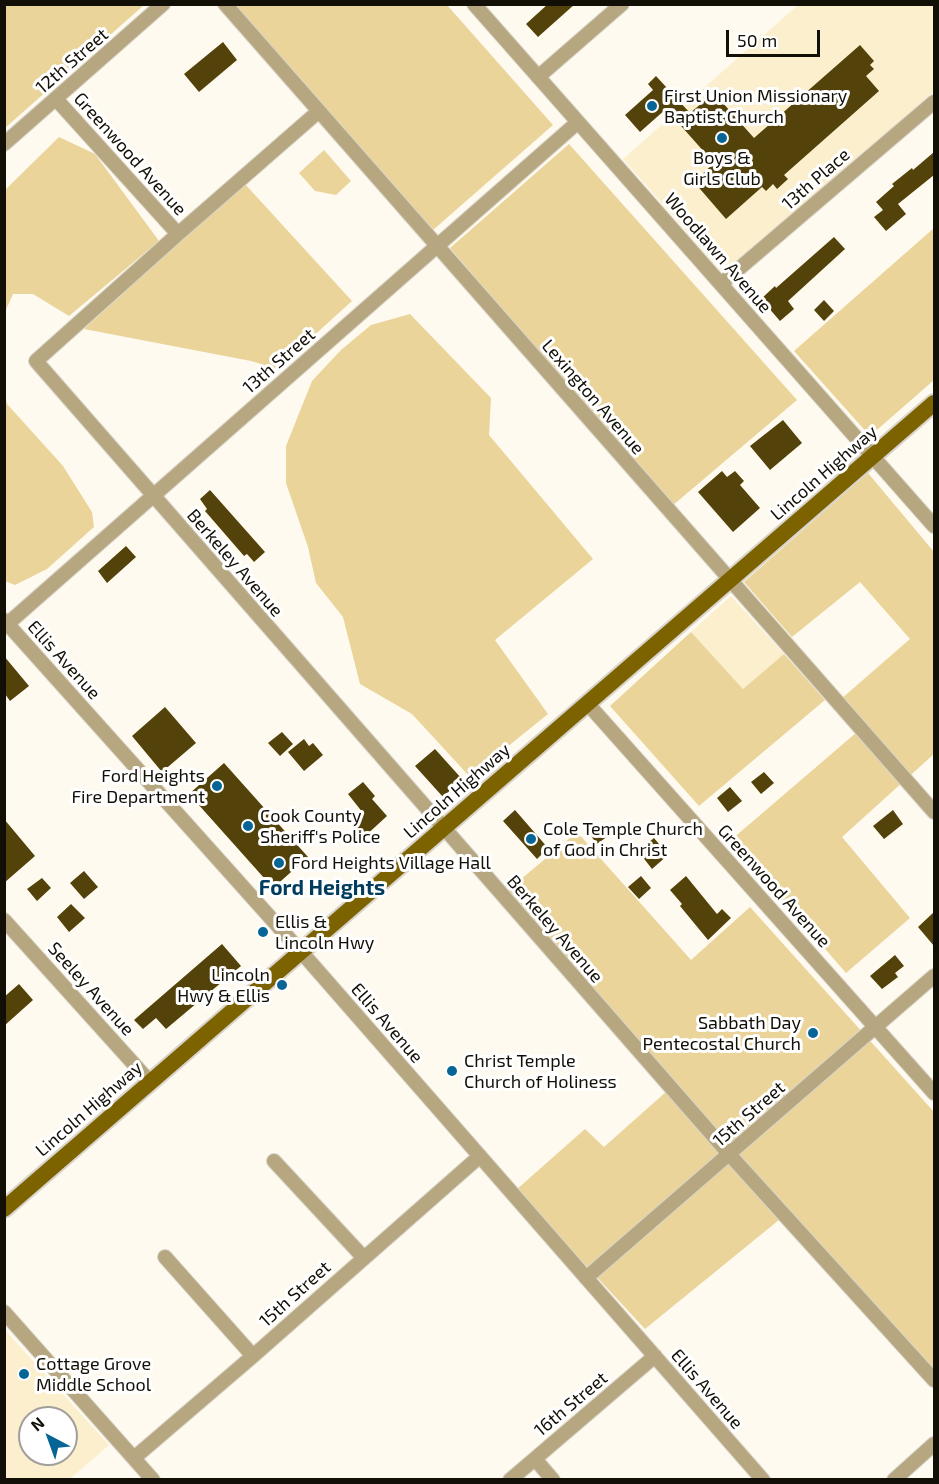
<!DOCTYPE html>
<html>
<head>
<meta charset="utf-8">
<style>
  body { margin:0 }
  #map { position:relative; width:939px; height:1484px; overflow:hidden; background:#fefaef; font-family:"Exo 2",sans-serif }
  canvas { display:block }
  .frame { position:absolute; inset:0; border:6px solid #120f06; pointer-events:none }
  .north { position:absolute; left:18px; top:1406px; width:60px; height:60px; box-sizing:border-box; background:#fff; border:2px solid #a09f9b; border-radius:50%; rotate:319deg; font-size:16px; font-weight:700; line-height:24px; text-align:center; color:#120f06 }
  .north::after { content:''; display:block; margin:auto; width:21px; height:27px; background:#076595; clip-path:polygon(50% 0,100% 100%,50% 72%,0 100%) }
  .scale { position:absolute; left:726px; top:30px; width:94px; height:27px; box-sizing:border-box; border:3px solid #120f06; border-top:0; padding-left:8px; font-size:18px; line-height:21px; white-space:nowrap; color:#120f06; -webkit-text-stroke:4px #fff; paint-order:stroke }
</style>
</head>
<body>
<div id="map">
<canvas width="939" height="1484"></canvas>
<div class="frame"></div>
<div class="north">N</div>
<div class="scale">50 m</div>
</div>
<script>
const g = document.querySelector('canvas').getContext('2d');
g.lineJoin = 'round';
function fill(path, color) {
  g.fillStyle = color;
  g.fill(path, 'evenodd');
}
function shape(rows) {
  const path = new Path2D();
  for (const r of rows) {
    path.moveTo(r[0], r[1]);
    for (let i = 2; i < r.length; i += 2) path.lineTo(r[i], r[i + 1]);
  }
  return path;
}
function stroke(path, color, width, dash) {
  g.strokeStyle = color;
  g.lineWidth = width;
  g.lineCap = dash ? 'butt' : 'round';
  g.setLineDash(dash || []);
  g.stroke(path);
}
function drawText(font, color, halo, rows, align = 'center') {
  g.font = font + ' "Exo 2",sans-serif';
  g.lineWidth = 6;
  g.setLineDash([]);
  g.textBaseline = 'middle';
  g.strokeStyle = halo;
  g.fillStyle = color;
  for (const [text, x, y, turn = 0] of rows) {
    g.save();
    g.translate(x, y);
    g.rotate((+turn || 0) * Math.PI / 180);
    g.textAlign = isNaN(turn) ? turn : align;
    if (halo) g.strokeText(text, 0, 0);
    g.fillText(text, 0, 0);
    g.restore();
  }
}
fill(shape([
  [798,5,934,5,934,91,726,276,623,159],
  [731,596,784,654,743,689,691,632],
  [5,1330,109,1445,70,1479,5,1479],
  [30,1418,66,1418,66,1454,30,1454]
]), '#fbefcd');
fill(shape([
  [5,4,144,4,144,5,5,128],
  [233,5,447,5,553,125,433,230],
  [59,137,95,154,159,241,69,316,33,294,13,294,5,312,5,190],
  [569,144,797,400,672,506,450,248],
  [324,150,351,181,336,195,315,191,299,173],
  [244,183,352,301,277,369,251,361,84,329],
  [934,228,934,380,870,436,794,351],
  [410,314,491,398,489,435,593,559,495,640,548,714,470,777,412,714,360,684,343,617,316,583,308,547,286,483,286,446,312,381,341,350,371,325],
  [5,396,7,404,63,466,92,512,94,527,47,569,15,585,5,581],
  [868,473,934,552,934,754,842,837,910,918,846,973,731,840,857,732,833,706,910,639,860,582,792,637,744,582],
  [691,632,743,689,784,654,825,700,699,806,610,706],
  [577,832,691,960,750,907,934,1112,934,1371,790,1211,645,1329,516,1190,585,1129,604,1147,676,1083,507,891]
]), '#ead49a');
fill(shape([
  [548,4,575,4,538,37,526,24],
  [223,42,237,60,199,92,184,74],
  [860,45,874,61,870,65,874,69,866,76,879,91,784,175,788,179,777,189,773,184,766,191,762,187,726,219,694,182,714,163,666,109,640,132,625,115,653,90,648,84,656,76,690,113,714,93,754,138],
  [934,152,934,175,898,204,906,214,886,231,874,217,883,210,876,202,894,186,892,184,912,168,913,170],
  [834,237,845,249,788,301,794,309,780,321,761,299,775,286,776,288],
  [824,300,834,311,824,321,814,310],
  [783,420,802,443,770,470,750,446],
  [722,471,727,477,735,471,744,481,740,485,760,508,733,532,698,492],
  [210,490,265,552,254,562,247,554,244,556,205,511,207,509,200,499],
  [126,546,136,557,107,583,98,571],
  [4,656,29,686,10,701,5,694],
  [165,707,196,743,162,772,132,736],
  [282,732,293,744,280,756,268,743],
  [304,739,309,746,313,743,323,755,304,771,288,752],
  [435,749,462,779,443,797,415,766],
  [224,763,308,857,273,888,189,794],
  [764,772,774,783,761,794,751,782],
  [363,782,375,796,372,799,387,816,363,838,351,824,363,813,348,794],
  [730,787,742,801,728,812,717,798],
  [515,810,548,848,537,859,503,821],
  [893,810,903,824,884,839,873,826],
  [4,819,35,856,4,883],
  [598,824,608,836,597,844,588,832],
  [654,838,668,855,652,869,638,851],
  [84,871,98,887,84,899,70,883],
  [641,876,651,888,639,899,628,887],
  [686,876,717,914,722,909,731,918,708,940,680,906,682,904,670,890],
  [42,878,51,888,37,901,27,889],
  [71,904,85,918,69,932,57,917],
  [934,912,934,946,918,927],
  [222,944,241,966,166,1029,156,1018,143,1029,134,1020],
  [895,955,904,966,895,973,898,977,882,989,870,976],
  [19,984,33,1000,4,1026,4,997]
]), '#534209');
const minor = shape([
  [225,4,934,812],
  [474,4,934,526],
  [538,77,622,4],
  [56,99,178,234],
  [319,111,178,234,36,361,729,1154,934,1380],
  [4,144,163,4],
  [721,284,934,102],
  [4,620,311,963,763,1480],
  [4,627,578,122],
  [587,703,934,1093],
  [4,920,150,1082],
  [274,1161,364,1258],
  [165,1257,253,1356],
  [586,1278,934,976],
  [4,1312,153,1480],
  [134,1458,253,1356,480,1156],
  [535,1459,553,1480],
  [510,1480,655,1356],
  [894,1480,934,1444]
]);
const major = shape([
  [4,1209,934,403]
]);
stroke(minor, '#d8d4ca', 16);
stroke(major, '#d8d4ca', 20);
stroke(minor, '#b6a781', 14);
stroke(major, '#7d6200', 16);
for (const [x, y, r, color] of [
  [652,106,6,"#076595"],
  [722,138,6,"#076595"],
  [217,786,6,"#076595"],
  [248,826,6,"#076595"],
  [531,839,6,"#076595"],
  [279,863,6,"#076595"],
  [263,932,6,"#076595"],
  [282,985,6,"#076595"],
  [813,1033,6,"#076595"],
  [452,1071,6,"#076595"],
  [24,1374,6,"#076595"]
]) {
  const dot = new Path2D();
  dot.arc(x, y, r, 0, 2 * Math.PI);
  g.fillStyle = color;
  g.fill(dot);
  stroke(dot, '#fff', 2);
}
drawText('18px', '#120f06', '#fff', [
  ["12th Street",72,61,-41],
  ["Greenwood Avenue",130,154,48],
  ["13th Place",816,179,-41],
  ["Woodlawn Avenue",718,253,49],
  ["13th Street",279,361,-41],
  ["Lexington Avenue",593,397,49],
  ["Lincoln Highway",824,473,-41],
  ["Berkeley Avenue",235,563,49],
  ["Ellis Avenue",64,660,48],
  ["Lincoln Highway",457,791,-41],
  ["Greenwood Avenue",774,886,48],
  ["Berkeley Avenue",555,929,49],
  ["Seeley Avenue",91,989,48],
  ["Ellis Avenue",387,1023,49],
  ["Lincoln Highway",89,1109,-41],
  ["15th Street",749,1114,-41],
  ["15th Street",295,1294,-42],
  ["Ellis Avenue",707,1389,49],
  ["16th Street",571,1404,-40]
]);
drawText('18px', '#120f06', '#fff', [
  ["First Union Missionary",664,96],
  ["Baptist Church",664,117],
  ["Boys &",722,158,"center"],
  ["Girls Club",722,179,"center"],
  ["Ford Heights",205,776,"right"],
  ["Fire Department",205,797,"right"],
  ["Cook County",260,816],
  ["Sheriff's Police",260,837],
  ["Cole Temple Church",543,829],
  ["of God in Christ",543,850],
  ["Ford Heights Village Hall",291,863],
  ["Ellis &",275,922],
  ["Lincoln Hwy",275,943],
  ["Lincoln",270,975,"right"],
  ["Hwy & Ellis",270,996,"right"],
  ["Sabbath Day",801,1023,"right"],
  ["Pentecostal Church",801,1044,"right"],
  ["Christ Temple",464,1061],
  ["Church of Holiness",464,1082],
  ["Cottage Grove",36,1364],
  ["Middle School",36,1385]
], 'left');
drawText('bold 21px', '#003c5d', '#fff', [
  ["Ford Heights",322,888]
]);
</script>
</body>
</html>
